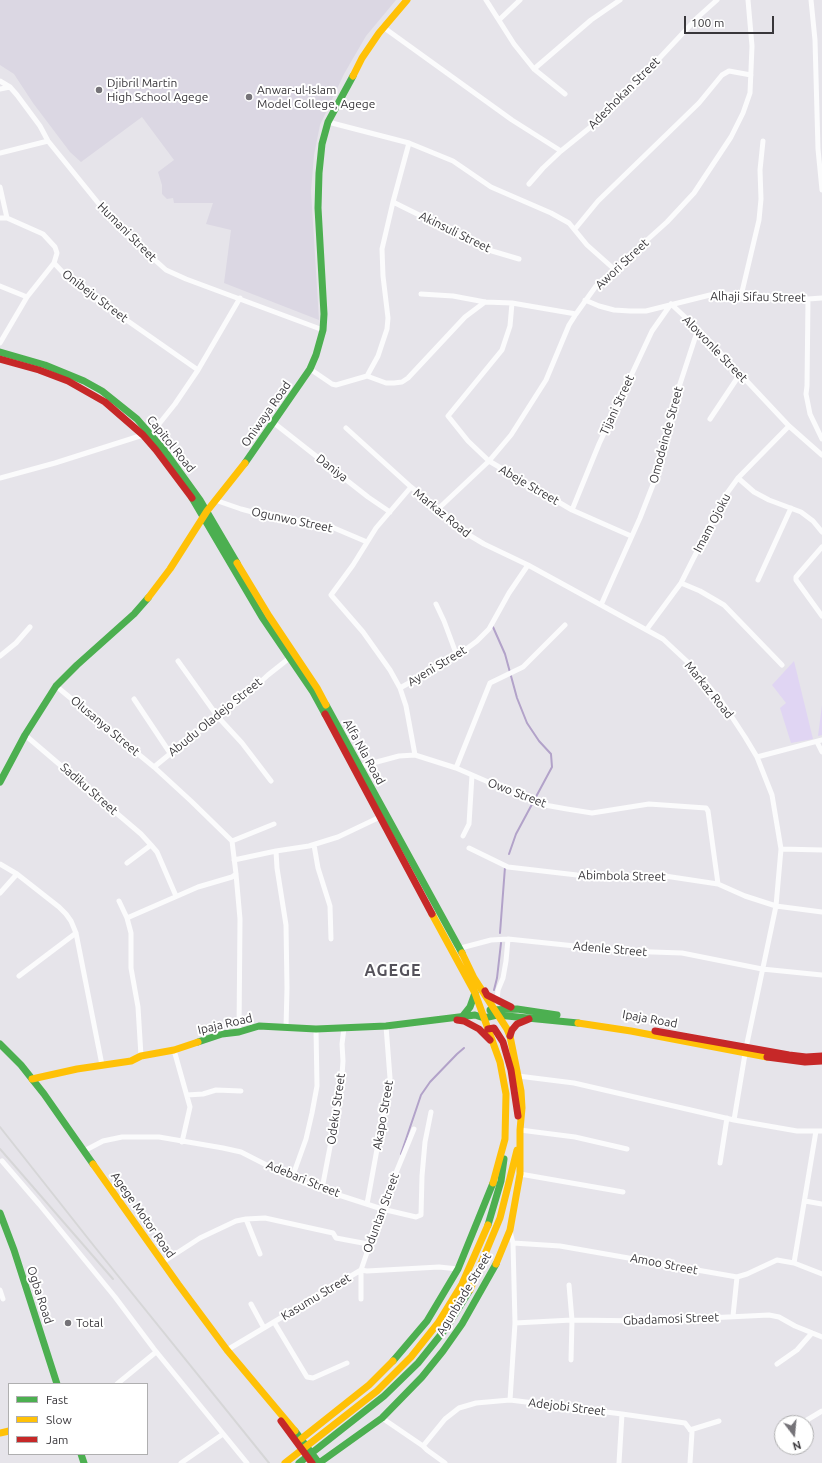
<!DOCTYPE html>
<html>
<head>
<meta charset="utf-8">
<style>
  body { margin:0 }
  #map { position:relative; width:822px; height:1463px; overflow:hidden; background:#e6e4ea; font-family:Ubuntu,sans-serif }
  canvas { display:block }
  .legend { position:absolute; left:8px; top:1383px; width:140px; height:72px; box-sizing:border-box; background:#fff; border:1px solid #afafb0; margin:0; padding:5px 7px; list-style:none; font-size:12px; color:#38363a }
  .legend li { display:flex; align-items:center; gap:8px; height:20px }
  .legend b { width:20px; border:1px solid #afafb0 }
  .north { position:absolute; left:774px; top:1415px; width:40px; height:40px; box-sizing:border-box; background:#fff; border:1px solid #afafb0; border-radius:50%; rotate:164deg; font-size:11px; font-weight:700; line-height:16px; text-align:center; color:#38363a }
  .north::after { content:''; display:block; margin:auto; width:14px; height:18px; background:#757378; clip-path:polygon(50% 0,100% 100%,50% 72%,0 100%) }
  .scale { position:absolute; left:684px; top:16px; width:90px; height:18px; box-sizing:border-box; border:2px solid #38363a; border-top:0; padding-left:5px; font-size:12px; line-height:14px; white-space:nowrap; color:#38363a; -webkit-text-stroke:3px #fff; paint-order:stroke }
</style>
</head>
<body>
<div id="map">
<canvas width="822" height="1463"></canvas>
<ul class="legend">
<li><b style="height:5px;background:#4caf50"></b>Fast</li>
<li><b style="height:5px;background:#ffc107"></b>Slow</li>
<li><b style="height:5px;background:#c62828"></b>Jam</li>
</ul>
<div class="north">N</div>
<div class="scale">100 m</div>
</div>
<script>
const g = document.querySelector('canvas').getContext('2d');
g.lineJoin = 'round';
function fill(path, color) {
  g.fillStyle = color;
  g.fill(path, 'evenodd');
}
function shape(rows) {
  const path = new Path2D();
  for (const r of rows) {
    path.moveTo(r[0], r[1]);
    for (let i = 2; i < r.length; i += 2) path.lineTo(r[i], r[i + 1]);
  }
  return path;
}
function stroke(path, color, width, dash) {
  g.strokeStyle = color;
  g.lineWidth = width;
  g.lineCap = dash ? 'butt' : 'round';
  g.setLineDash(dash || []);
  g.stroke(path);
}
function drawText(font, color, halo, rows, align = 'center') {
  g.font = font + ' Ubuntu,sans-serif';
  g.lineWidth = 4;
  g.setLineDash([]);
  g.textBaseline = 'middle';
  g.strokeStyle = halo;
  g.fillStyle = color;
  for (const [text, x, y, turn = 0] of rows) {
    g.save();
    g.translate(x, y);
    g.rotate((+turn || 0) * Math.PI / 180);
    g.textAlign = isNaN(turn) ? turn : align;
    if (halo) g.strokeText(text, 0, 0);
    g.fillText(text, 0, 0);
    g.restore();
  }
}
fill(shape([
  [0,0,396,0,366,36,344,74,320,125,314,155,311,191,319,320,224,283,231,230,206,224,213,203,174,203,173,198,167,199,162,194,162,185,158,172,174,160,142,117,81,162,70,152,33,103,14,74,0,65]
]), '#dbd7e3');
fill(shape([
  [794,661,813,739,791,743,780,708,786,703,772,685],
  [822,705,822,735,818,736]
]), '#e0d5f3');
stroke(shape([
  [493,627,505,654,517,698,527,723,539,741,551,754,552,767,516,834,509,854],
  [500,933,505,867],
  [494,990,497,978,501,943],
  [401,1154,421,1095,430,1082,457,1054,464,1048]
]), '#b2a2c9', 2);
stroke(shape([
  [486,0,514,44,534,69,565,94],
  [811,0,815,40,818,149,822,190],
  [499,20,520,0],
  [383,27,512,120,561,151],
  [534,69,591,20,620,0],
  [0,81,10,87,17,95,40,126,48,141,99,204,127,235,166,270,186,279,323,330],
  [0,89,10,87],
  [328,122,409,143,453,161,491,187,551,213,569,223,587,245,614,269],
  [0,153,48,141],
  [529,184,543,168,561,151,608,113,698,17,717,0],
  [0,187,7,218],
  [393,202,492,251,519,259],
  [0,218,7,218,43,234,55,247,57,253,54,263,27,297,0,343],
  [575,229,598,201,699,103,722,75,729,71,751,75],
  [54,263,72,282,198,370],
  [0,286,27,297],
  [421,294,453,296,485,302,512,303,576,314],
  [741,296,759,220,761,199,760,170,763,141],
  [808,299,807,386,806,394,810,414,822,439],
  [585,300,599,306,614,310,630,311,646,311,710,295,724,294,808,299,822,298],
  [512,303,510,326,502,350,448,416,468,441,489,461,572,510,631,536],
  [671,304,698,329,789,426,822,455],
  [310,369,332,384,336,385,367,376,386,383,394,383,402,382,408,378,465,317,485,302],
  [367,376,378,356,387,329,388,318,383,276,382,249,393,202,409,143],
  [710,419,740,374],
  [274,423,368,497,390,512],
  [346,428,411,487,438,509,459,529,484,544,528,565,663,639,693,667,722,702,745,737,757,757,772,795,781,849,776,906,746,1048,734,1120],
  [151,434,175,404,198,370,240,298],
  [0,478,55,463,143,435],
  [738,478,754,492,769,500,801,512,813,521,822,532],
  [411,487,376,528,353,565,331,595,363,632,390,670,400,688,406,706,415,755],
  [215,500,241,509,256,513,322,525,334,528,367,542],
  [438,509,489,461,511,435,546,380,569,325,576,314,596,286,667,222,694,193,731,137,743,113,750,93,752,46,748,0],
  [572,510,599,444,652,331,671,304],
  [822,547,796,577,796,580,822,616],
  [758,580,791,508],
  [681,583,700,591,724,605,782,665],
  [436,604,444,621,457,656],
  [601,605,640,518,656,477,663,457,678,390,698,329],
  [647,629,681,583,725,496,738,478,789,426],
  [0,656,16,643,30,627],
  [178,661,218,717,242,743,271,781],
  [56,686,154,767,191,801,232,841,236,874,240,919,239,1032],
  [400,688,457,656,477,641,489,629,509,593,528,565],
  [134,699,170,753],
  [25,735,141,834,151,845,157,852,176,896],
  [817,742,822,752],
  [757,757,822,740],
  [154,767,187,740,242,699,268,675,292,656],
  [358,767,399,756,415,755,456,768,539,804,567,809,592,813,649,804,706,808,708,811,718,884],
  [456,768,490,683,523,667,565,625],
  [463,836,469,824,472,775],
  [232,841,274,824],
  [314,845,318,868,330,906,331,939],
  [469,848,508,867,577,875,665,876,718,884,745,896,776,906,822,912],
  [781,849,822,850],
  [276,851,277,868,286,925,287,988,286,1028],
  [234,860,276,851,309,846,338,837,380,817],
  [127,863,151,845],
  [0,864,17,874,59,907,66,914,71,921,76,933,102,1065],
  [0,893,17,874],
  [119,901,127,918,131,933,131,968,138,1007,141,1056],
  [127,918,198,887,232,877,236,874],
  [457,949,491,940,508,939,623,951,682,953,762,969,822,975],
  [19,976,76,933],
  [497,1001,498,990,503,978,506,961,508,939],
  [174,1050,190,1107,182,1142],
  [518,1076,574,1083,734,1120,797,1131,822,1131],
  [187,1095,203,1094,216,1090,241,1091],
  [520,1130,575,1137,627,1149],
  [84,1151,103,1141,122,1137,159,1137,223,1148,241,1152,292,1178,314,1187,382,1209,416,1217,421,1215,422,1176,425,1142,431,1112],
  [2,1161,39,1204,115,1297,154,1349,247,1463],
  [720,1163,727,1118],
  [520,1174,623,1192],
  [292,1178,306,1139,312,1113,317,1086,316,1029],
  [322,1189,341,1089,343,1061,342,1044,344,1028],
  [805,1201,822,1204],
  [367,1204,390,1078,386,1026],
  [246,1219,260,1254],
  [510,1231,513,1243,560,1246,737,1277,747,1274,777,1260,794,1263,822,1274],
  [163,1262,200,1238,236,1221,246,1219,265,1218,333,1233,336,1238,368,1244],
  [794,1263,816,1131],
  [569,1285,572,1320,571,1360],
  [0,1290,3,1299],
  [361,1299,361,1270,386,1197,414,1129],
  [251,1304,264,1328],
  [733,1316,737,1277],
  [274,1322,307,1377,313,1378,347,1363],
  [515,1323,572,1320,646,1321,769,1315,779,1317,795,1326,822,1337],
  [227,1350,361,1270,367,1271,439,1267,458,1269],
  [777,1364,797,1350,812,1333],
  [117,1384,156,1352],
  [510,1400,515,1323,513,1243],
  [382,1418,423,1446,427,1450,445,1463],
  [802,1423,822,1411],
  [690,1430,719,1421],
  [423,1446,445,1419,459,1408,476,1403,510,1400,622,1414,685,1423,692,1432,690,1463],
  [181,1463,223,1434],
  [619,1463,622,1414]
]), '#fbfbfc', 5);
stroke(shape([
  [0,352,45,365,84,381,102,391,137,419,164,450,200,500,237,563],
  [245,463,310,369,316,355,323,330,324,314,318,208,319,173,322,144,328,122,353,76],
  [192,498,262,617,313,692,325,714],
  [326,705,462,953],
  [0,782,25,735,56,686,77,665,134,614,148,598],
  [490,1010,517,1009,557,1015],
  [462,1017,470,1007,475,993],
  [198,1042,222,1034,239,1032,259,1026,316,1029,386,1026,475,1015,484,1018,497,1015,578,1023],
  [0,1044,21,1065,44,1094,93,1164],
  [0,1213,14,1250,57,1384],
  [488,1225,501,1181,504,1159],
  [393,1361,427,1321,458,1269,493,1183],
  [295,1431,319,1463,382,1418,422,1377,443,1351,462,1324,496,1264],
  [81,1454,84,1463],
  [299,1463,384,1396,418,1363,447,1327,470,1290]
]), '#4caf50', 7);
stroke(shape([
  [353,76,362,58,379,33,407,0],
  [237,563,269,616,317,688,326,705],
  [148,598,170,569,207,511,245,463],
  [432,914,475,993,500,1062,506,1094,505,1139,493,1183],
  [462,953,474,978,507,1029,510,1036,521,1091,522,1108,520,1130,520,1174,510,1230,496,1264],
  [578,1023,631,1031,767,1057],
  [32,1079,77,1069,131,1061,141,1056,174,1050,198,1042],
  [93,1164,178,1284,227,1350,295,1431],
  [470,1290,500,1218,517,1150],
  [0,1433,9,1431],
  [301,1439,369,1385,393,1361],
  [285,1463,377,1391,411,1357,438,1323,462,1284,488,1225]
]), '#ffc107', 7);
stroke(shape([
  [0,359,39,370,68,381,105,402,143,435,156,450,192,498],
  [325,714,432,914],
  [485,991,487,995,511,1007],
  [457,1020,464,1021,479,1029,490,1040],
  [488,1029,494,1028,503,1042,511,1070,518,1116],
  [655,1031,789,1055,806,1057,822,1056],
  [510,1036,512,1030,517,1024,529,1019],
  [767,1057,805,1062,822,1061],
  [281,1421,312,1463]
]), '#c62828', 7);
stroke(shape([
  [0,1127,94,1246,269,1463],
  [0,1149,113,1279]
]), '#d6d6d7', 2);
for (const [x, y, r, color] of [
  [99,90,4,"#757378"],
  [249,97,4,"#757378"],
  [68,1323,4,"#757378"]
]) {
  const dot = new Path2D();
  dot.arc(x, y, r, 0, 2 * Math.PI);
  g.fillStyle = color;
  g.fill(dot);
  stroke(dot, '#fff', 1.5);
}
drawText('12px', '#38363a', '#fff', [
  ["Djibril Martin",107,83],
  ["High School Agege",107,97],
  ["Anwar-ul-Islam",257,90],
  ["Model College, Agege",257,104],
  ["Total",76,1323]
], 'left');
drawText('12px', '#38363a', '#fff', [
  ["Adeshokan Street",624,93,-45],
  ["Humani Street",127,232,45],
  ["Akinsuli Street",455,232,26],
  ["Awori Street",622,264,-43],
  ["Onibeju Street",95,296,37],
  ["Alhaji Sifau Street",758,297,1],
  ["Alowonle Street",715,349,46],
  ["Tijani Street",617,405,-65],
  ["Oniwaya Road",266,414,-55],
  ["Omodeinde Street",666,435,-75],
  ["Capitol Road",171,444,51],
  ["Daniya",332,468,38],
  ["Abeje Street",529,485,30],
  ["Markaz Road",442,513,39],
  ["Ogunwo Street",292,520,12],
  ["Imam Ojoku",712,523,-62],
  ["Ayeni Street",437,666,-31],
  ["Markaz Road",709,690,51],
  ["Abudu Oladejo Street",215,717,-39],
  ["Olusanya Street",105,726,40],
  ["Alfa Nla Road",364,752,61],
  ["Sadiku Street",89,789,41],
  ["Owo Street",517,793,21],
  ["Abimbola Street",622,876,1],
  ["Adenle Street",610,949,5],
  ["Ipaja Road",650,1019,10],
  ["Ipaja Road",225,1024,-13],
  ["Odeku Street",336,1109,-82],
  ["Akapo Street",383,1115,-80],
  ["Adebari Street",303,1179,22],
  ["Oduntan Street",381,1213,-70],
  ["Agege Motor Road",143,1215,55],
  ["Amoo Street",664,1264,11],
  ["Agunbiade Street",464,1294,-59],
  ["Ogba Road",40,1295,72],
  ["Kasumu Street",316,1297,-31],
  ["Gbadamosi Street",671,1319,-2],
  ["Adejobi Street",567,1407,7]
]);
g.letterSpacing = '1px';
drawText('bold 16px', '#54515a', '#fff', [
  ["AGEGE",393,971]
]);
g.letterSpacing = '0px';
</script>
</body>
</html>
